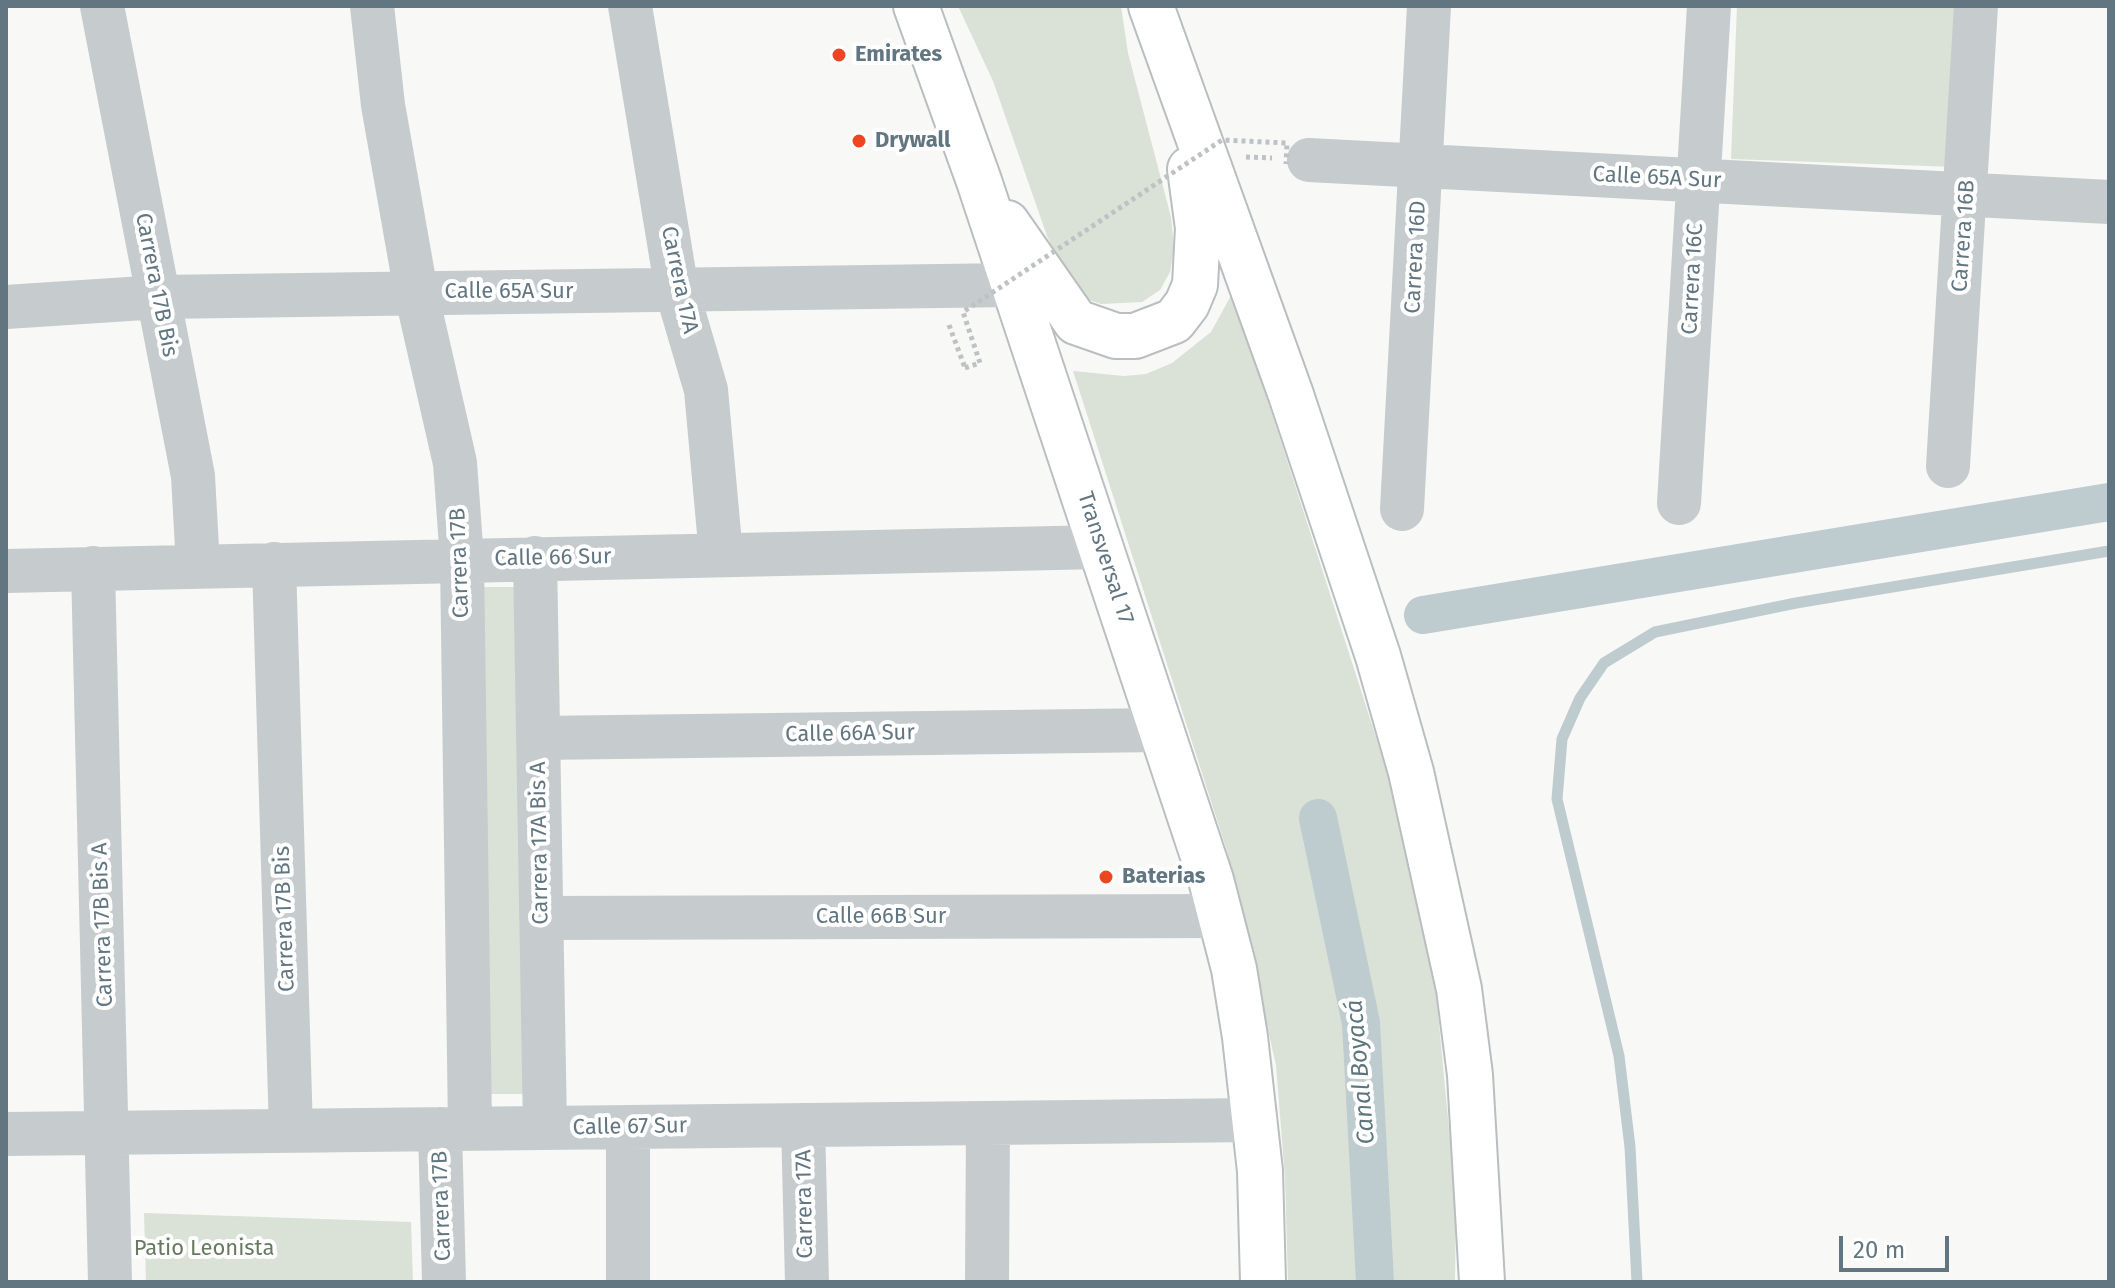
<!DOCTYPE html>
<html>
<head>
<meta charset="utf-8">
<style>
  body { margin:0 }
  #map { position:relative; width:2115px; height:1288px; overflow:hidden; background:#f8f8f6; font-family:"Fira Sans",sans-serif }
  canvas { display:block }
  .frame { position:absolute; inset:0; border:8px solid #627682; pointer-events:none }
  .scale { position:absolute; left:1839px; top:1236px; width:110px; height:36px; box-sizing:border-box; border:4px solid #627682; border-top:0; padding-left:10px; font-size:24px; line-height:28px; white-space:nowrap; color:#627682; -webkit-text-stroke:6px #fff; paint-order:stroke }
</style>
</head>
<body>
<div id="map">
<canvas width="2115" height="1288"></canvas>
<div class="frame"></div>
<div class="scale">20 m</div>
</div>
<script>
const g = document.querySelector('canvas').getContext('2d');
g.lineJoin = 'round';
function fill(path, color) {
  g.fillStyle = color;
  g.fill(path, 'evenodd');
}
function shape(rows) {
  const path = new Path2D();
  for (const r of rows) {
    path.moveTo(r[0], r[1]);
    for (let i = 2; i < r.length; i += 2) path.lineTo(r[i], r[i + 1]);
  }
  return path;
}
function stroke(path, color, width, dash) {
  g.strokeStyle = color;
  g.lineWidth = width;
  g.lineCap = dash ? 'butt' : 'round';
  g.setLineDash(dash || []);
  g.stroke(path);
}
function drawText(font, color, halo, rows, align = 'center') {
  g.font = font + ' "Fira Sans",sans-serif';
  g.lineWidth = 8;
  g.setLineDash([]);
  g.textBaseline = 'middle';
  g.strokeStyle = halo;
  g.fillStyle = color;
  for (const [text, x, y, turn = 0] of rows) {
    g.save();
    g.translate(x, y);
    g.rotate((+turn || 0) * Math.PI / 180);
    g.textAlign = isNaN(turn) ? turn : align;
    if (halo) g.strokeText(text, 0, 0);
    g.fillText(text, 0, 0);
    g.restore();
  }
}
fill(shape([
  [958,6,1121,6,1128,53,1171,217,1174,248,1170,272,1160,290,1142,302,1101,304,1080,297,1063,272,1047,236,993,81],
  [1737,6,1962,6,1956,167,1731,159],
  [1233,292,1391,784,1435,982,1456,1203,1455,1282,1288,1282,1285,1178,1276,1065,1227,851,1073,371,1124,376,1146,374,1172,363,1211,332],
  [481,587,520,587,527,1094,487,1094],
  [144,1213,411,1222,413,1282,146,1282]
]), '#dae1d6');
stroke(shape([
  [1637,1282,1630,1147,1619,1056,1557,799,1562,739,1580,698,1604,663,1655,632,1796,603,2109,551]
]), '#becbcf', 11);
stroke(shape([
  [1423,615,2109,502],
  [1318,818,1361,1023,1375,1282]
]), '#becbcf', 38);
const highway = shape([
  [916,6,979,181,1211,880,1234,969,1245,1037,1260,1171,1263,1282],
  [1151,6,1291,395,1378,656,1411,772,1459,989,1470,1075,1482,1282],
  [1007,223,1076,322,1116,336,1135,336,1174,321,1187,304,1195,285,1198,228,1190,169]
]);
stroke(highway, '#babec1', 48);
stroke(shape([
  [1246,157,1272,158],
  [949,325,965,368]
]), '#bfc2c4', 5, [4, 4]);
stroke(shape([
  [102,6,193,476,198,566],
  [372,6,383,105,416,292,455,463,462,560,470,1128],
  [630,6,677,291,706,390,721,555],
  [1309,160,2109,202],
  [6,307,159,297,1012,285],
  [1948,466,1976,6],
  [1679,503,1709,6],
  [1402,509,1429,6],
  [535,558,545,1128],
  [274,564,291,1131],
  [93,568,110,1282],
  [6,571,1101,547],
  [538,738,1162,730],
  [541,918,1220,916],
  [803,1125,807,1282],
  [628,1127,628,1282],
  [440,1129,444,1282],
  [6,1134,1255,1120],
  [987,1282,988,1124]
]), '#c6cbcd', 44);
stroke(highway, '#fff', 44);
stroke(shape([
  [965,368,980,363,963,312,1222,140,1287,143,1286,164]
]), '#bfc2c4', 5, [4, 4]);
for (const [x, y, r, color] of [
  [839,55,8,"#ed4621"],
  [859,141,8,"#ed4621"],
  [1106,877,8,"#ed4621"]
]) {
  const dot = new Path2D();
  dot.arc(x, y, r, 0, 2 * Math.PI);
  g.fillStyle = color;
  g.fill(dot);
  stroke(dot, '#fff', 3);
}
drawText('bold 22px', '#627682', '#fff', [
  ["Emirates",855,55],
  ["Drywall",875,141],
  ["Baterias",1122,877]
], 'left');
drawText('22px', '#627682', '#fff', [
  ["Calle 65A Sur",1657,178,3],
  ["Carrera 16B",1964,236,-86],
  ["Carrera 16D",1416,257,-87],
  ["Carrera 16C",1693,279,-87],
  ["Carrera 17A",679,280,78],
  ["Carrera 17B Bis",156,285,79],
  ["Calle 65A Sur",509,292],
  ["Calle 66 Sur",553,558,-1],
  ["Transversal 17",1105,558,72],
  ["Carrera 17B",460,563,-92],
  ["Calle 66A Sur",850,734,-1],
  ["Carrera 17A Bis A",540,843,-91],
  ["Calle 66B Sur",881,917],
  ["Carrera 17B Bis",285,919,-92],
  ["Carrera 17B Bis A",103,925,-92],
  ["Calle 67 Sur",630,1127,-1],
  ["Carrera 17A",805,1204,-91],
  ["Carrera 17B",442,1206,-92]
]);
drawText('22px', '#677a61', '#fff', [
  ["Patio Leonista",204,1249]
]);
drawText('italic 24px', '#5d767c', '#fff', [
  ["Canal Boyacá",1361,1072,-95]
]);
</script>
</body>
</html>
